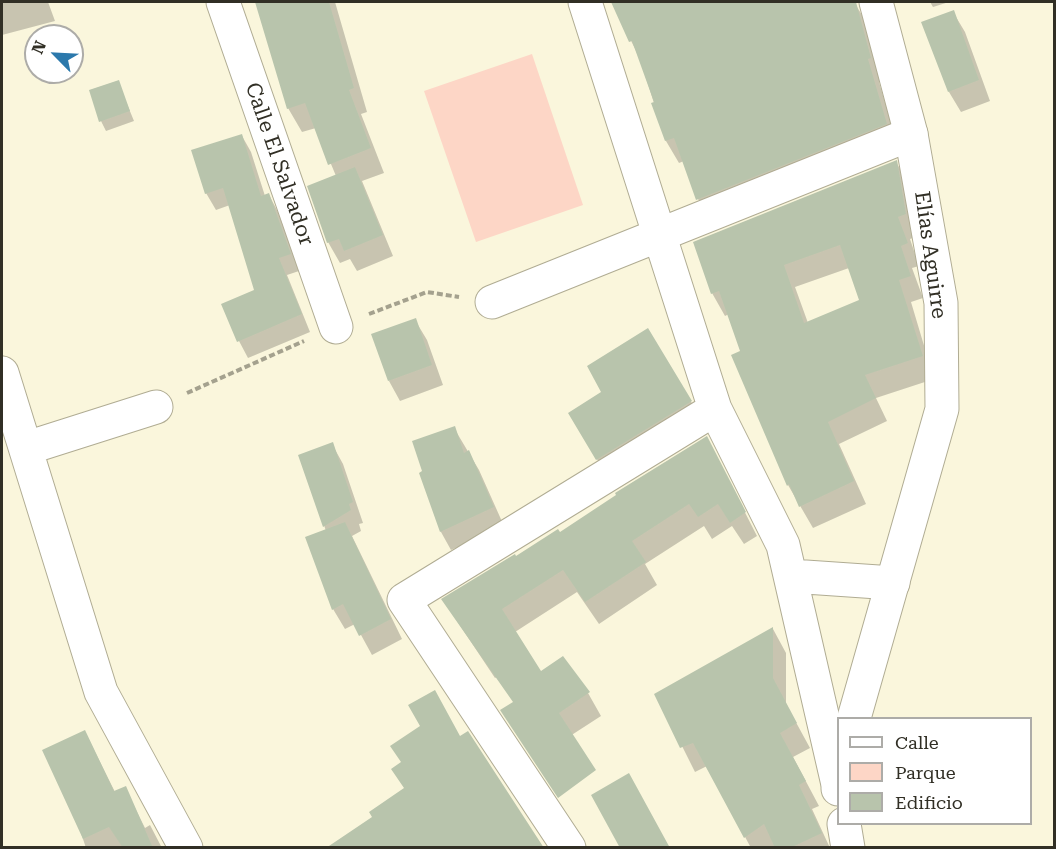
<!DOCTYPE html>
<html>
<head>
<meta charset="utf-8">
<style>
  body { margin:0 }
  #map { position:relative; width:1056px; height:849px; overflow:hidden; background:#faf6dc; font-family:"Roboto Serif",serif }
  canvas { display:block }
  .frame { position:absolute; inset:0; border:3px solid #312f25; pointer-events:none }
  .legend { position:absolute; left:837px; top:717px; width:195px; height:108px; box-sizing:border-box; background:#fff; border:2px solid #adaca8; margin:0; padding:8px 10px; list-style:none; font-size:18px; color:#312f25 }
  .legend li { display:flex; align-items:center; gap:12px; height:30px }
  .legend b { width:30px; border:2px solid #adaca8 }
  .north { position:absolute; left:24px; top:24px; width:60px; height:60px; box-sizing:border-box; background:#fff; border:2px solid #adaca8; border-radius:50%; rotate:294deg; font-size:16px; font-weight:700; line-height:24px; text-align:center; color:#312f25 }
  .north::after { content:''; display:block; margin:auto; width:21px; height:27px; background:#2c79ac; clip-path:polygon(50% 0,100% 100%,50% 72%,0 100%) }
</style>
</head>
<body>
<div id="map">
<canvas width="1056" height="849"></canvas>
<div class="frame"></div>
<ul class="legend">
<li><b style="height:8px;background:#fff"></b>Calle</li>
<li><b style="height:16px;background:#fdd6c6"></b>Parque</li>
<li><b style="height:16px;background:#b8c4ac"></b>Edificio</li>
</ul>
<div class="north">N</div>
</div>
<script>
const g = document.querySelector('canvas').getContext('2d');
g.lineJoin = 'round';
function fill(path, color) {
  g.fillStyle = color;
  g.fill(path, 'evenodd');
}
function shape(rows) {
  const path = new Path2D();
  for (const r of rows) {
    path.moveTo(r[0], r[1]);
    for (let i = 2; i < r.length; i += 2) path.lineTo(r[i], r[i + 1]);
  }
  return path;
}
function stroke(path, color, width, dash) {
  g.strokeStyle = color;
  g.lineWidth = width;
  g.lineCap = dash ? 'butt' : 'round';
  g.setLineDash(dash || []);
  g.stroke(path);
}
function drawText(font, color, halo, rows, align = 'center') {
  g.font = font + ' "Roboto Serif",serif';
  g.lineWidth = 4.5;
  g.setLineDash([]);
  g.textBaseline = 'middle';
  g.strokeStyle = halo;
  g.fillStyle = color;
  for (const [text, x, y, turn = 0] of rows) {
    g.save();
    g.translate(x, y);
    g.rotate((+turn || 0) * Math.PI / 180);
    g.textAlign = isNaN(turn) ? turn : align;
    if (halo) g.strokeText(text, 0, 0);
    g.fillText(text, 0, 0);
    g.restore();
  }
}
fill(shape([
  [532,54,583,205,476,242,424,91]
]), '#fdd6c6');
fill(shape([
  [2,2,48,2,55,21,2,35],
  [257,2,335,2,367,112,361,114,384,173,362,181,393,256,357,271,350,259,340,263,328,242,336,176,316,128,302,132,288,108],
  [612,2,854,2,868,25,883,81,879,82,898,146,711,221,698,199,684,161,679,163,666,141,640,59],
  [930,2,949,2,933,7],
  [953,12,965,32,990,101,961,112,949,92],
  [118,82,134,121,106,131,101,121],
  [242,136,251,152,265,196,269,195,278,212,299,271,287,275,310,332,248,358,239,341,256,291,230,205,216,210,206,193],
  [896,162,909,184,918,236,910,239,919,266,912,268,923,298,911,302,934,379,876,398,887,421,839,444,866,504,813,528,788,485,733,356,742,352,729,314,725,316,712,293],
  [849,268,861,300,808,323,795,287],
  [415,320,427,340,443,385,400,401,389,381],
  [648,330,702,420,608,478,570,413,604,392],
  [454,428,479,470,504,526,451,550,441,532,421,474],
  [707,438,757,536,744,544,732,526,712,539,704,526,645,564,657,585,599,624,577,592,515,632,541,673,588,693,601,716,550,749,502,674,495,678,443,600,560,534],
  [332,444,343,464,363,523,359,524,361,531,352,536,402,639,372,655,355,624,345,629,333,609,326,531,300,456],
  [773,629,786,653,786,704,810,748,793,757,819,806,812,809,830,848,751,848,707,766,695,772,656,694],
  [85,732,115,792,125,788,145,828,150,825,162,848,86,848,78,824]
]), '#0003');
fill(shape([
  [255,2,329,2,354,88,349,90,371,148,328,165,305,103,287,109],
  [611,2,856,2,871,58,868,59,887,124,696,200,674,138,665,141,651,103,654,102,632,41,629,42],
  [954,10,979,80,948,92,921,22],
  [119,80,130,111,99,122,89,90],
  [242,134,261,196,269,193,291,254,279,258,302,314,237,342,221,304,254,290,223,188,205,194,191,150],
  [897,160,906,214,898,217,908,243,901,246,911,276,899,280,923,356,865,375,876,398,828,422,854,481,799,507,789,484,787,486,731,355,740,351,719,291,711,294,693,242],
  [840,245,859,300,804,323,784,265],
  [355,167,383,235,344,251,339,239,327,243,307,186],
  [416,318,432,365,388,381,371,334],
  [648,328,692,401,596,460,568,413,601,392,587,366],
  [455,426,464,453,469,450,494,507,440,532,419,473,422,471,412,441],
  [707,436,746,512,730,523,718,504,698,517,689,504,632,541,646,562,585,602,563,570,502,609,541,671,563,656,590,692,559,713,596,770,558,798,500,710,513,702,441,599,515,554,516,556,558,529,560,532,616,495,615,493],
  [333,442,353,502,349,504,351,510,323,527,298,455],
  [345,522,391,619,359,636,343,604,332,610,305,537],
  [773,627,773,678,797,723,780,733,806,781,799,785,822,833,790,848,775,848,764,824,744,838,693,743,680,748,654,694],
  [435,690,460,736,468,731,544,848,326,848,372,817,369,812,404,788,391,769,401,762,390,746,420,726,408,705],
  [85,730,114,791,126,786,153,848,123,848,109,827,83,839,42,750],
  [629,773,670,848,620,848,591,795]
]), '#b8c4ac');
const minor = shape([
  [223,2,336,327],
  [585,2,715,409,783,545,837,780],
  [492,302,911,134],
  [2,373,101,692,186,848],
  [27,448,156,407],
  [791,576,893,583],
  [569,848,404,600,715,409]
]);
const tertiary = shape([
  [854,718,942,409,941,303,911,134,876,2],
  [838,775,838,789],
  [844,824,848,848]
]);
stroke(minor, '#b0ac93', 35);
stroke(tertiary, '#b0ac93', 35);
stroke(shape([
  [369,314,427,292,459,297],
  [187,393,304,341]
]), '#a4a18e', 4, [6, 3]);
stroke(minor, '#fff', 33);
stroke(tertiary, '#fff', 33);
drawText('21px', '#312f25', '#fff', [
  ["Calle El Salvador",279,164,71],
  ["Elías Aguirre",930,255,82]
]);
</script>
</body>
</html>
